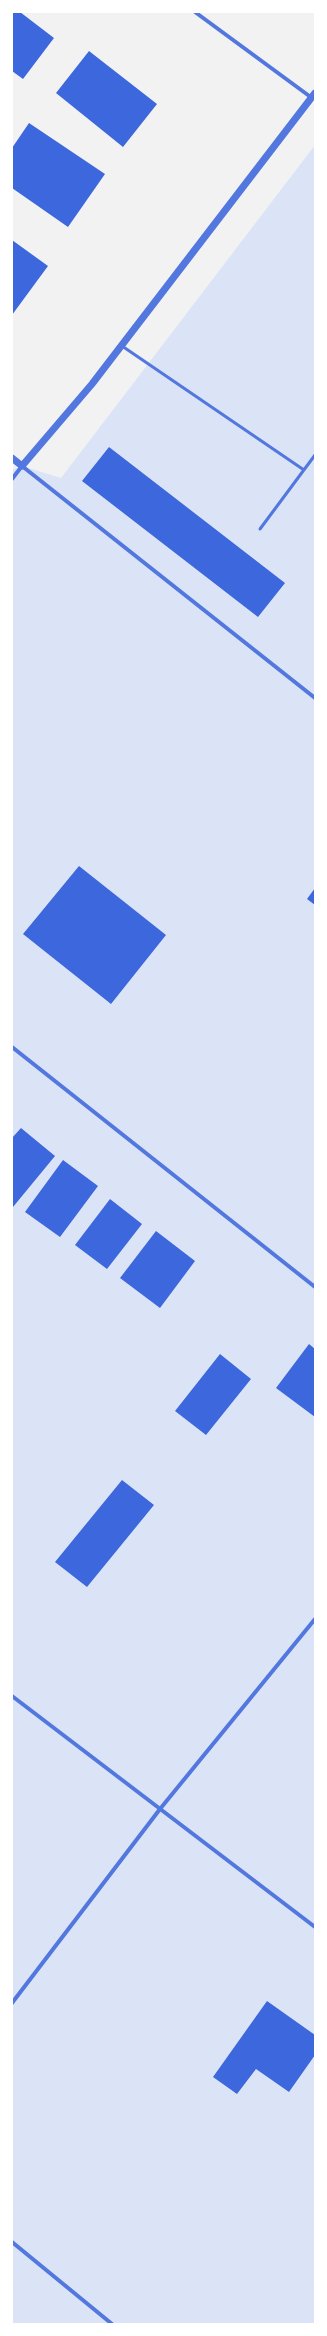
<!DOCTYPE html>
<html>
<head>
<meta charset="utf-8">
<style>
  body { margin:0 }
  #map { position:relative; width:327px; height:2336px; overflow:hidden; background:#f2f2f2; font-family:"Fira Sans Condensed",sans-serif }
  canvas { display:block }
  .frame { position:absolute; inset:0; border:13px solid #fff; pointer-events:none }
</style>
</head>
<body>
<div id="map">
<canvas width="327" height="2336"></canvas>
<div class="frame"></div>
</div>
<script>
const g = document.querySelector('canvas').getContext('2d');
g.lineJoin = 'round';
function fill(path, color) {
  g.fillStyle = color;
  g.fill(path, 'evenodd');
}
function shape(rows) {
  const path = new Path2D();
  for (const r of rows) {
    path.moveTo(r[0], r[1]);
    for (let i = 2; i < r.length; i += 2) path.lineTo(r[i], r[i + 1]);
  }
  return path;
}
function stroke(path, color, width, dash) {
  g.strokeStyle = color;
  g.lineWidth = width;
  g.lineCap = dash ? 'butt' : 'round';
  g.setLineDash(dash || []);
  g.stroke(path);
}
fill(shape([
  [315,145,315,2324,12,2324,12,470,22,466,61,478]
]), '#dbe4f7');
fill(shape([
  [12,12,20,12,54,38,23,79,12,71],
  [89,51,157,104,123,147,56,93],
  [29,123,105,174,68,227,12,188,12,148],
  [12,240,48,266,12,315],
  [109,447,285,583,258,617,82,481],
  [79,866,166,935,111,1004,23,934],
  [315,888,315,905,307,899],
  [21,1128,55,1156,13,1207,12,1138],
  [63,1160,98,1186,60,1237,25,1212],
  [110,1199,142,1224,107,1269,75,1245],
  [156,1231,195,1261,160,1308,120,1278],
  [309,1344,315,1349,315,1417,276,1388],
  [220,1354,251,1379,206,1435,175,1411],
  [122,1480,154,1505,87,1587,55,1562],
  [267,2001,315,2035,315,2055,289,2092,256,2069,237,2094,213,2077]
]), '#3d67dc');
stroke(shape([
  [122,346,304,470],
  [260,529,315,455]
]), '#5277de', 3);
stroke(shape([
  [195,12,312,98],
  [12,479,22,466,315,698],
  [12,1047,315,1287],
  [12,1696,315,1927],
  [12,2003,160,1809,315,1619],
  [12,2242,112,2324]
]), '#5277de', 4);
stroke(shape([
  [12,458,22,466,92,384,315,93]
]), '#5277de', 7);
</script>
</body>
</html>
